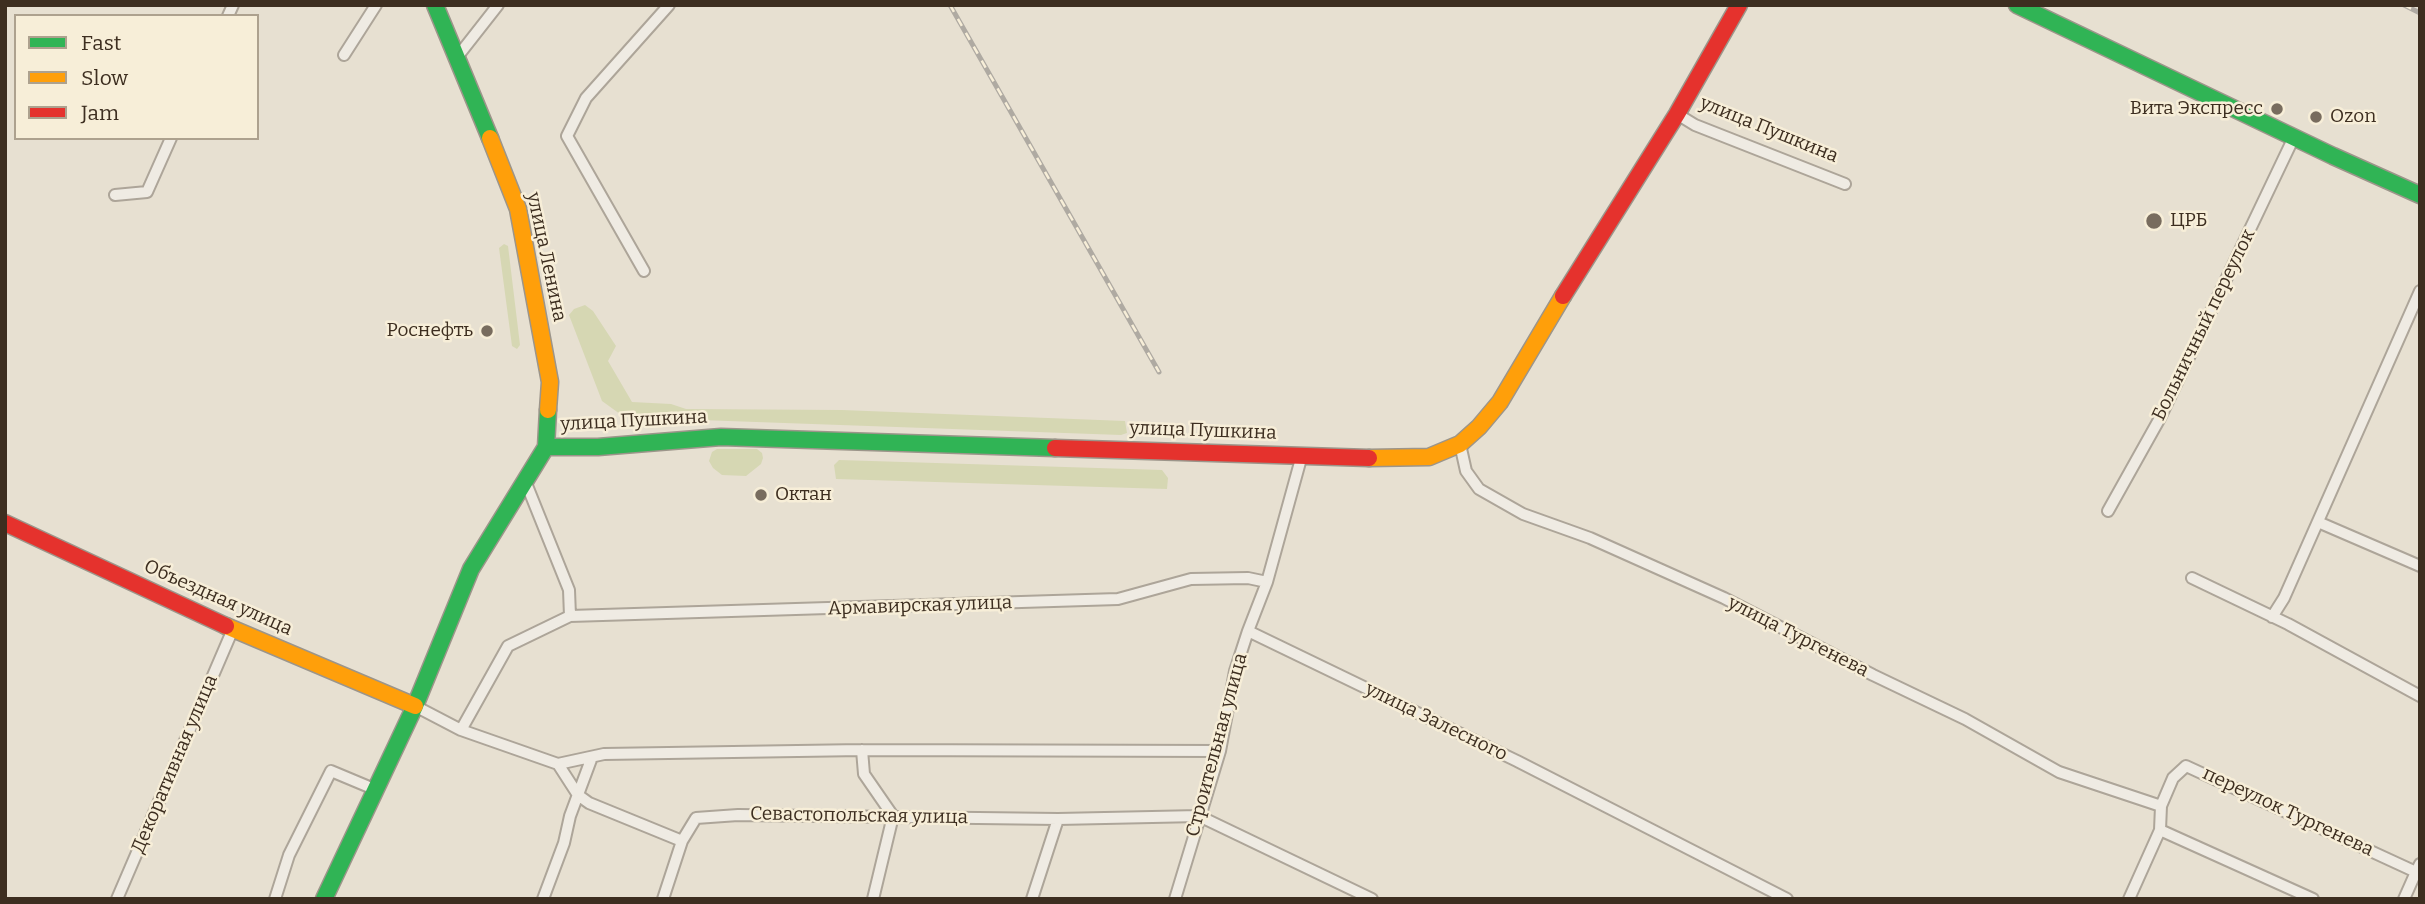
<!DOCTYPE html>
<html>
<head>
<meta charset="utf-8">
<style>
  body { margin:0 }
  #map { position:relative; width:2425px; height:904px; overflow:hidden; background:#e7e0d1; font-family:Bitter,serif }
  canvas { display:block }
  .frame { position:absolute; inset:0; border:7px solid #3d2e20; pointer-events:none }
  .legend { position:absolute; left:14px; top:14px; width:245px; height:126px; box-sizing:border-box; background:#f7eed8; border:2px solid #ada18e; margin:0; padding:9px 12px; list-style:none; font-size:21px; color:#3d2e20 }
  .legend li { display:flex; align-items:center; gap:14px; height:35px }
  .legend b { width:35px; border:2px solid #ada18e }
</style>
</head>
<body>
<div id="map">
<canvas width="2425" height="904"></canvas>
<div class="frame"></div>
<ul class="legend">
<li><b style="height:9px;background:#30b455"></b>Fast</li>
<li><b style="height:9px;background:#ff9f0a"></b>Slow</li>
<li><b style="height:9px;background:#e5322d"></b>Jam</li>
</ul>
</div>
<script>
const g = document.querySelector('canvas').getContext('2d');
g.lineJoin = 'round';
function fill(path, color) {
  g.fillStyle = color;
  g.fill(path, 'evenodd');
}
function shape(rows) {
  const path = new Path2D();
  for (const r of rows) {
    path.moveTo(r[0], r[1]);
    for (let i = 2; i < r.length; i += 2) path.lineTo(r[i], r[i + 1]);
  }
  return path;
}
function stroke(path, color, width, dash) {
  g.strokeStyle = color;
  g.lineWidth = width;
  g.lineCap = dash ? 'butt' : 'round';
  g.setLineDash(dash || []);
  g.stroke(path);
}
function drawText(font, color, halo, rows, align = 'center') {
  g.font = font + ' Bitter,serif';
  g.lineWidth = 5;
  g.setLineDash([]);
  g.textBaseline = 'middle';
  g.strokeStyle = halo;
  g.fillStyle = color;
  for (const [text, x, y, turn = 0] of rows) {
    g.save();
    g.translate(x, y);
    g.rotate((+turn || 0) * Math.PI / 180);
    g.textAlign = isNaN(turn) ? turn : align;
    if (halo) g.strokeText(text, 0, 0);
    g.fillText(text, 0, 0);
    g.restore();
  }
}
fill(shape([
  [504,244,508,246,520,345,517,349,512,346,499,248],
  [585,305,593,311,616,346,608,361,632,402,671,404,686,409,842,410,1125,421,1127,433,1121,435,644,418,620,414,602,401,569,315,574,309],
  [717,449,757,449,762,453,763,458,761,464,746,476,722,475,713,468,709,461,712,452],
  [839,460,1162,470,1168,478,1167,489,836,479,834,465]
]), '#d6d7b3');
const street = shape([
  [228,16,233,5],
  [344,55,376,5],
  [458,56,498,5],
  [1677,114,1695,125,1845,184],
  [115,195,147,192,171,138],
  [644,271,567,136,586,98,669,5],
  [1460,444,1466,471,1479,489,1523,514,1590,538,1724,598,1873,675,1965,719,2059,772,2161,806],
  [1302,455,1267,582,1248,631,1517,761,1787,899],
  [526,483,569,590,570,616,1118,599,1191,579,1248,578,1267,582],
  [2108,511,2160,418,2294,137],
  [2318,522,2420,566],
  [2192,578,2288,624,2420,696],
  [2272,617,2284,598,2420,291],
  [415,706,461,730,558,764,604,754,862,750,1220,751],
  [461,730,508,646,570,616],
  [862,750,864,774,893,816,873,899],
  [558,764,578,795,589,803,682,841,696,818,738,815,1058,819,1199,816,1372,899],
  [2160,830,2313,899],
  [117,899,233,629],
  [275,899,289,855,331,771,374,789],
  [543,899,564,843,570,816,592,757],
  [663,899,682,841],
  [1032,899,1058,819],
  [1175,899,1220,751,1235,671,1248,631],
  [2129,899,2160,830,2161,806,2173,778,2186,766,2416,872,2420,864],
  [2404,899,2416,872,2420,874]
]);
const fast = shape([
  [435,5,490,138],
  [2017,5,2333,156,2420,195],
  [546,447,598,447,721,437,1055,448],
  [324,899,415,706,471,569,546,447,548,410]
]);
const slow = shape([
  [490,138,518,209,550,382,548,410],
  [1369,458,1429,457,1460,444,1479,427,1500,402,1563,296],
  [226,626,415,706]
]);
const jam = shape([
  [1563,296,1677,114,1739,5],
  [1055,448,1369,458],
  [5,523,226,626]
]);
stroke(street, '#ada599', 14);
stroke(fast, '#9c958a', 19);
stroke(slow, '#9c958a', 19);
stroke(jam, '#9c958a', 19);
stroke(street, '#efebe3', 10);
stroke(fast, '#30b455', 16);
stroke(slow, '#ff9f0a', 16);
stroke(jam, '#e5322d', 16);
const rail = shape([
  [950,5,1159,372],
  [2404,5,2420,13]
]);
stroke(rail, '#afaaa2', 5);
stroke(rail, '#f7eed8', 2.5, [8]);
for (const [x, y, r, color] of [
  [2277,109,7,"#786c5e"],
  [2316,117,7,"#786c5e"],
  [2154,221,9,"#786c5e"],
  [487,331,7,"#786c5e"],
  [761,495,7,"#786c5e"]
]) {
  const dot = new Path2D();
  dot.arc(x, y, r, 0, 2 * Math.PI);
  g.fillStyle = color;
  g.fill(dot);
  stroke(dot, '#f7eed8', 2.5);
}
drawText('19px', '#3d2e20', '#f7eed8', [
  ["Вита Экспресс",2263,109,"right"],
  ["Ozon",2330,117],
  ["ЦРБ",2170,221],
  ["Роснефть",473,331,"right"],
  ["Октан",775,495]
], 'left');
drawText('19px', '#3d2e20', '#f7eed8', [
  ["улица Пушкина",1769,130,22],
  ["улица Ленина",546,257,78],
  ["Больничный переулок",2204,325,-64],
  ["улица Пушкина",634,421,-3],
  ["улица Пушкина",1203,431,2],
  ["Объездная улица",218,598,24],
  ["Армавирская улица",920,606,-2],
  ["улица Тургенева",1798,637,27],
  ["улица Залесного",1436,722,26],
  ["Строительная улица",1217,745,-75],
  ["Декоративная улица",175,764,-67],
  ["переулок Тургенева",2288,812,25],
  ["Севастопольская улица",859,816,1]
]);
</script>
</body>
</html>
